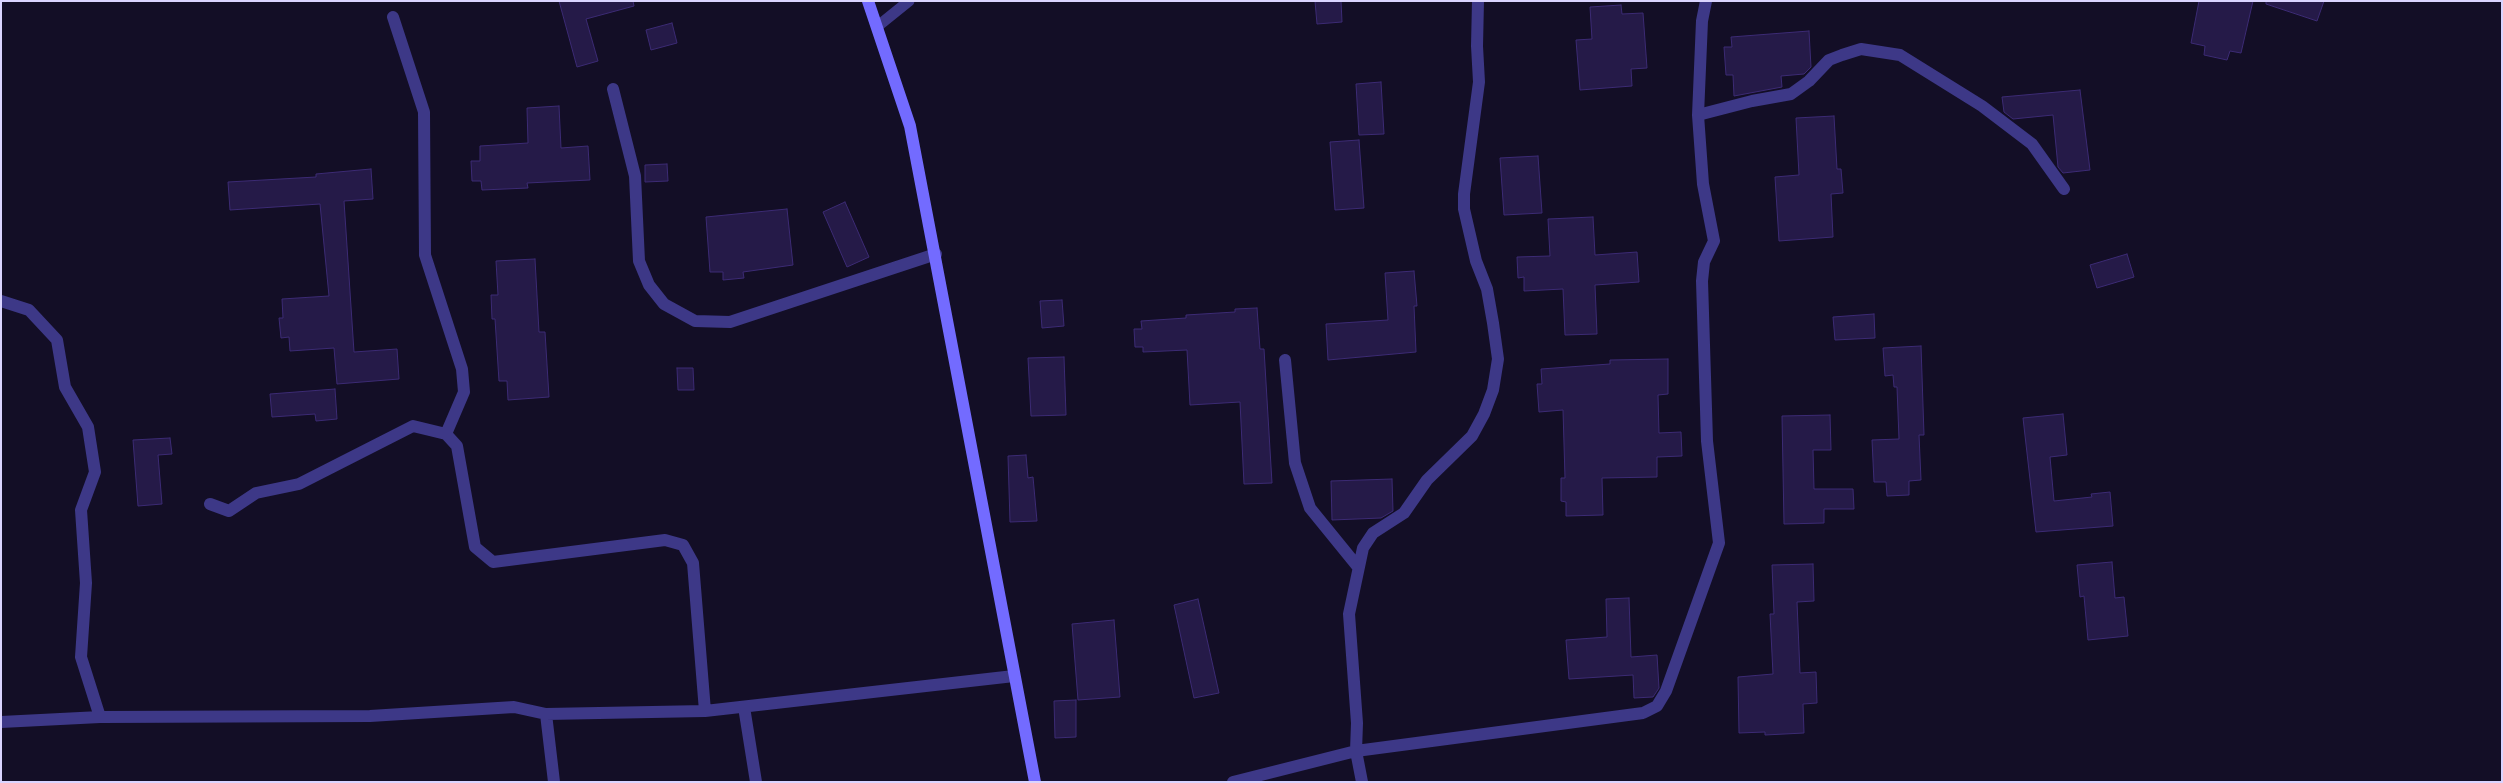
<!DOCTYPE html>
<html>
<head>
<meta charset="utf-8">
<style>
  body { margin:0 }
  #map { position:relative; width:2503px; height:783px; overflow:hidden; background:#130e26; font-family:Rubik,sans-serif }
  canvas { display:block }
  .frame { position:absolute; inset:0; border:2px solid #dad4ff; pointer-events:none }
</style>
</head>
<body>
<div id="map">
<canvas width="2503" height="783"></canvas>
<div class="frame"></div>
</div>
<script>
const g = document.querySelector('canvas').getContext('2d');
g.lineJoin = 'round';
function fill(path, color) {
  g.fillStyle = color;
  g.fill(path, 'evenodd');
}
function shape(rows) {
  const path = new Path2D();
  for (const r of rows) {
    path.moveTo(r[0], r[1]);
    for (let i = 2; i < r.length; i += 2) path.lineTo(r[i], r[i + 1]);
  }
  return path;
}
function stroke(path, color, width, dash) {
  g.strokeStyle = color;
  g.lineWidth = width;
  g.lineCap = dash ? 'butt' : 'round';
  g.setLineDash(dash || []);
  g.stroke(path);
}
const building = shape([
  [559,1,633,1,634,6,586,19,598,61,577,67,559,1],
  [1315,1,1341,1,1342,22,1317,24,1315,1],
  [2199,1,2253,1,2241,53,2230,51,2227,60,2204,55,2205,46,2191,43,2199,1],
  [2266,1,2324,1,2317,21,2266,4,2266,1],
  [1621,5,1622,14,1643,13,1647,68,1631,69,1632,86,1580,90,1576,40,1592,39,1590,7,1621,5],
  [672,23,677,43,651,50,646,30,672,23],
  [1809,31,1811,67,1804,74,1781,76,1782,87,1734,96,1733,75,1726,75,1724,47,1732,47,1731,37,1809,31],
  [1381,82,1384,134,1359,135,1356,84,1381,82],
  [2080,90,2090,170,2063,173,2058,167,2053,115,2013,119,2004,112,2002,97,2080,90],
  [559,106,561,148,588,146,590,180,527,183,528,188,482,190,481,181,472,181,471,161,480,161,480,146,528,143,527,108,559,106],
  [1834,116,1837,169,1841,169,1843,193,1831,194,1833,237,1779,241,1775,177,1799,175,1796,118,1834,116],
  [1359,140,1364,208,1335,210,1330,142,1359,140],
  [1538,156,1542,213,1504,215,1500,158,1538,156],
  [667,164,668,181,645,182,645,165,667,164],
  [371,169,373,199,344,201,354,352,397,349,399,379,337,384,334,348,290,351,289,337,281,338,279,318,283,318,282,299,329,296,320,204,230,210,228,182,316,177,316,174,371,169],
  [845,202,869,257,847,267,823,212,845,202],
  [787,209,793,265,743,272,744,278,723,280,723,272,710,272,706,217,787,209],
  [1593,217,1595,255,1637,252,1639,282,1595,285,1597,334,1565,335,1563,289,1524,291,1524,277,1518,278,1517,257,1550,256,1548,219,1593,217],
  [2127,254,2134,277,2097,288,2090,265,2127,254],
  [535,259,539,332,545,332,549,397,508,400,507,381,499,381,495,319,492,319,491,295,498,295,496,261,535,259],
  [1414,271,1417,306,1414,306,1416,352,1328,360,1326,324,1388,320,1385,273,1414,271],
  [1062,300,1064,326,1042,328,1040,301,1062,300],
  [1257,308,1260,349,1264,349,1272,483,1244,484,1240,402,1190,405,1187,350,1143,352,1143,347,1135,347,1134,329,1142,329,1141,321,1186,318,1186,315,1235,312,1235,309,1257,308],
  [1874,314,1875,338,1835,340,1833,317,1874,314],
  [1921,346,1924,435,1919,435,1921,480,1909,481,1909,495,1887,496,1886,482,1874,482,1872,440,1899,439,1897,387,1894,387,1893,375,1885,376,1883,348,1921,346],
  [1064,357,1066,415,1031,416,1028,358,1064,357],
  [1668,359,1668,394,1658,395,1659,433,1681,432,1682,456,1657,457,1657,477,1602,478,1603,515,1566,516,1566,502,1561,501,1561,478,1565,478,1563,410,1539,412,1537,384,1542,384,1541,369,1610,364,1610,360,1668,359],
  [677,368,693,368,694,390,678,390,677,368],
  [335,389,337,419,316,421,315,414,272,417,270,394,335,389],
  [2063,414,2067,455,2050,457,2054,501,2092,497,2091,494,2110,492,2113,526,2036,532,2023,418,2063,414],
  [1830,415,1831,450,1813,450,1814,489,1853,489,1854,509,1824,509,1824,523,1784,524,1782,416,1830,415],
  [170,438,172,454,158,455,162,504,138,506,133,440,170,438],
  [1026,455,1028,478,1033,477,1037,521,1010,522,1008,456,1026,455],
  [1392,479,1393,511,1381,518,1332,520,1331,481,1392,479],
  [2112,562,2115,598,2124,597,2128,636,2088,640,2084,596,2080,597,2077,565,2112,562],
  [1813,564,1814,601,1797,602,1800,673,1816,672,1817,703,1803,704,1804,733,1765,735,1765,732,1739,733,1738,677,1773,674,1770,614,1774,614,1772,565,1813,564],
  [1629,598,1631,657,1657,655,1659,688,1653,697,1634,698,1633,675,1569,679,1566,640,1607,637,1606,599,1629,598],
  [1198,599,1219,693,1194,698,1174,605,1198,599],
  [1114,620,1120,697,1078,700,1072,624,1114,620],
  [1076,700,1076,737,1055,738,1054,701,1076,700]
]);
fill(building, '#251a48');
stroke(building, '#3c2b74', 1);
stroke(shape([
  [878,26,909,1]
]), '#3d3887', 11);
stroke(shape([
  [393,17,424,112,425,255,462,369,464,392,446,434],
  [613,89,635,176,639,261,649,285,664,304,695,321,730,322,936,254],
  [1698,115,1752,101,1791,94,1809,81,1829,60,1842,55,1861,49,1900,55,1982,106,2032,144,2064,189],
  [1,301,29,310,57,340,65,387,88,427,95,472,81,510,86,583,81,657,100,717],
  [1285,360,1295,463,1310,508,1358,567],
  [210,504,229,511,256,493,299,484,413,426,446,434,457,446,475,547,493,562,665,540,683,545,693,563,705,711],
  [744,707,756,782],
  [546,714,554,782],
  [1,722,100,717,370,716,514,707,546,714,705,711,1014,676],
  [1233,782,1356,751,1357,723,1349,614,1363,548,1373,533,1404,513,1427,480,1472,436,1484,414,1493,390,1498,359,1493,323,1487,289,1476,261,1464,209,1464,194,1479,82,1477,46,1478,1],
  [1362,782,1356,751,1643,713,1657,706,1666,691,1719,543,1707,441,1702,281,1704,262,1714,241,1703,184,1698,115,1702,21,1706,1]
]), '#3d3887', 12);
stroke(shape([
  [868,1,910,126,1035,782]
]), '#736bff', 12);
</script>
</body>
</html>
